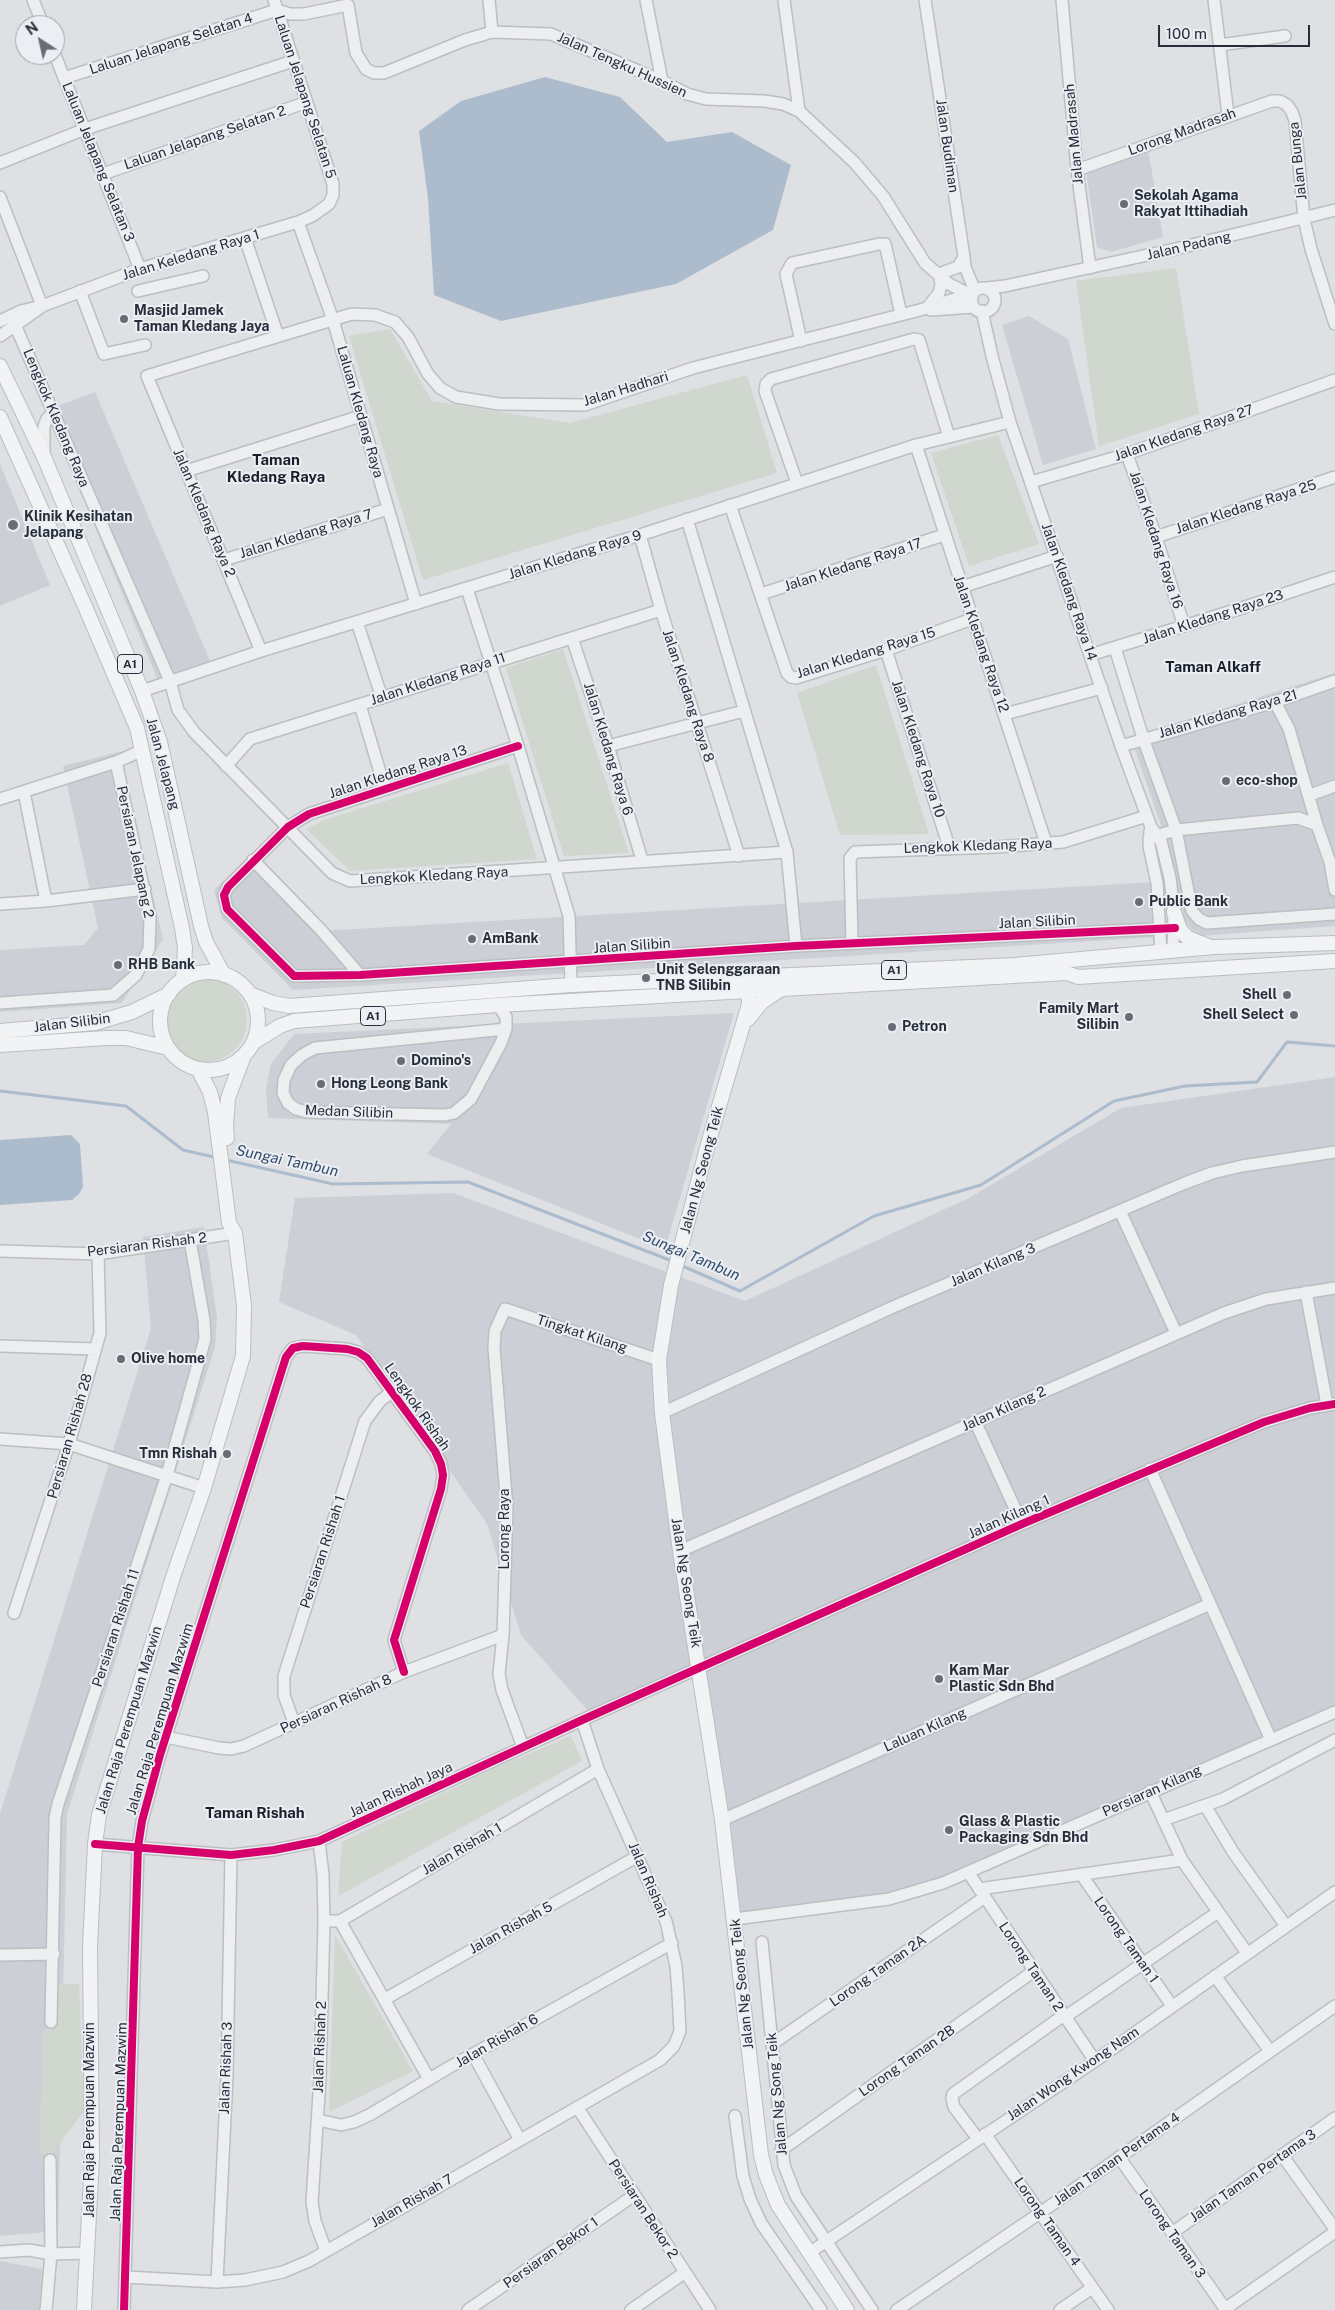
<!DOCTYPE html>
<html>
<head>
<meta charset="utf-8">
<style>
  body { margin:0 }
  #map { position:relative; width:1335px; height:2310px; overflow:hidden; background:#dee0e3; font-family:"Public Sans",sans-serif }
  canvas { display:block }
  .north { position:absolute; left:15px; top:15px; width:50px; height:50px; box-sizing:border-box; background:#ebeef3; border:1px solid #9da1a9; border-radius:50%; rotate:325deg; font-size:14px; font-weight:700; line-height:20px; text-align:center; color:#272e3a }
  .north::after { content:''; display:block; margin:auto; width:18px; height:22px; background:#676c75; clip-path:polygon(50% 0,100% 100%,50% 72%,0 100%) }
  .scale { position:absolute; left:1158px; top:25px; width:152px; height:22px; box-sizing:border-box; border:2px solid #272e3a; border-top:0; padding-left:6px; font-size:15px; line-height:18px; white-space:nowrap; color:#272e3a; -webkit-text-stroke:4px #ebeef3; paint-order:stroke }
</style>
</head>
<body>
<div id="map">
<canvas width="1335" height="2310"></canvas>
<div class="north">N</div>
<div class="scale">100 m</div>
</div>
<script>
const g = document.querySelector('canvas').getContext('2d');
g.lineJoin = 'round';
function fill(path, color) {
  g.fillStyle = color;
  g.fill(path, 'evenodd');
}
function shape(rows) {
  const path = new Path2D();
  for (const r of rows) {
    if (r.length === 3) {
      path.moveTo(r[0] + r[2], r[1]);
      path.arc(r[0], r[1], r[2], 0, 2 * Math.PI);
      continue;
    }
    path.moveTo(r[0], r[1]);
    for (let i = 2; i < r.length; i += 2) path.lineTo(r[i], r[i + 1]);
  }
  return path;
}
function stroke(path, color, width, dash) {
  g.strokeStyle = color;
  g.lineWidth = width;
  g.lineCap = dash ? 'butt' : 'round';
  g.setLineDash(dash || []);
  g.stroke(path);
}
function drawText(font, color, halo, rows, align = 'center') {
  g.font = font + ' "Public Sans",sans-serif';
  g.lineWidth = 4;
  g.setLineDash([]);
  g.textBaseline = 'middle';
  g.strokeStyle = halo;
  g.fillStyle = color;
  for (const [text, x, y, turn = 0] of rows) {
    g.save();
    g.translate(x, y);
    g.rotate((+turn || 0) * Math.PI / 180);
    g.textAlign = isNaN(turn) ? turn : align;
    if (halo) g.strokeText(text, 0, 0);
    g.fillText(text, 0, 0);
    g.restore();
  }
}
fill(shape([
  [1148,149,1163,237,1111,252,1097,247,1086,170],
  [1029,316,1068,339,1096,449,1043,465,1002,325],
  [95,392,214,670,161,688,47,410],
  [0,464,50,585,0,606],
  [1335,673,1335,926,1198,936,1183,920,1166,840,1131,738],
  [119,752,163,939,122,1003,0,1012,0,950,84,945,98,928,63,766],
  [248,856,321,931,1155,882,1159,937,293,990,222,918,214,890],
  [734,1013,665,1249,427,1154,451,1124,268,1118,266,1089,271,1064,294,1034],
  [1335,1077,1335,1711,911,1893,733,1917,696,1672,591,1714,521,1635,487,1524,356,1335,279,1302,295,1198,453,1193,745,1301,969,1198,1121,1108],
  [204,1227,217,1318,215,1347,67,1814,58,2231,0,2236,0,1814,151,1328,143,1237],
  [0,2261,42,2269,40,2310,0,2310]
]), '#cccfd6');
fill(shape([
  [1176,268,1199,414,1099,446,1076,281],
  [390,329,432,401,570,423,747,375,777,473,423,580,349,336],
  [998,435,1039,544,969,566,931,453],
  [563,649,629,853,564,856,506,668],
  [876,665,929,834,840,835,797,693],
  [508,763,537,859,350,871,306,829,324,820],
  [205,1020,42],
  [571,1736,582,1761,338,1896,342,1842,495,1768],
  [335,1935,413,2071,329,2112],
  [55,1984,79,1984,84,2111,52,2154,39,2154,43,2030,56,2028]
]), '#cfd7cf');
fill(shape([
  [545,77,620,97,667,142,732,132,791,165,773,230,676,284,501,321,434,295,428,198,419,131,461,101],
  [71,1135,80,1144,83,1187,79,1194,72,1200,0,1205,0,1140]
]), '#adbccd');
stroke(shape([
  [0,1091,126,1106,183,1150,218,1158],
  [226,1160,333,1184,468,1182,672,1261],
  [680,1265,740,1291,874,1216,981,1185,1114,1101,1185,1086,1257,1082,1287,1042,1335,1046]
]), '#adbccd', 3);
const minor = shape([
  [33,0,43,25],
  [489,0,492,32],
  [646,0,662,81],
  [784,0,799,111],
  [925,0,964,257,965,267,975,291],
  [1062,0,1077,170,1090,268],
  [1214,0,1228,115],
  [1220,45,1285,36],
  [55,55,140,269],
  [64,78,277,10,290,14,304,14,348,5,356,53,366,69,374,73,384,73,465,40,492,32,551,34,662,81,687,94,706,99,764,101,783,104,799,111,854,162,883,196,925,263,949,284,971,295],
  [0,163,85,129,293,61],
  [1077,170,1272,101,1280,101,1287,105,1292,112,1295,121,1304,219,1311,249,1335,324],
  [103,174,307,102],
  [0,197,42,306],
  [298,222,333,320,416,604],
  [245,238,278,336],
  [944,272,958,267,964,257],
  [987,288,1005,286,1175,249,1335,210],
  [983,300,12],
  [80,291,104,354,145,345],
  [138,291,203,276],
  [928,307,939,293,941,285,940,278],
  [931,310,974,307],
  [982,311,992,356,1010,422,1121,746,1151,827,1161,841,1170,878,1174,912,1173,952],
  [0,321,21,311,42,306,140,269,298,222,312,216,329,204,333,195,333,184,274,0],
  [16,327,170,681,178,710,194,732,332,873,350,881,787,852],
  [0,336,41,307],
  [801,341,786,274,792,263,879,244,885,244,901,314],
  [916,445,1046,843],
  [44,454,44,426,47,419,54,412],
  [1127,454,1156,537,1184,626],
  [186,471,361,416],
  [1031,482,1127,454,1335,380],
  [797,483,765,391,766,384,771,379,914,339,919,340,949,437],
  [730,505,787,673,791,677,796,678,886,650,972,619],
  [687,519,787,852,796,946],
  [640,535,661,610,739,856],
  [1156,537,1335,477],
  [224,560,388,509],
  [962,587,1057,556],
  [467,589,518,746,569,916,571,985],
  [761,594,944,535],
  [357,622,382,698],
  [572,638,608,746,642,860],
  [1115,648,1143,738,1176,830,1192,911,1199,919,1207,923,1335,914],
  [886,650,949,847],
  [261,651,147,376,352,314,375,315,395,322,408,337,428,374,440,388,456,397,499,404,585,405,693,368,920,310,958,298,972,299],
  [1090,655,1242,608,1335,577],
  [142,691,261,651,640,535,916,445,1010,422],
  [1275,702,1289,729,1317,825,1330,862,1335,890],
  [360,705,385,789],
  [1005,714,1102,688],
  [518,746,309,814,288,827,228,887,224,895,227,909,294,976,360,975,796,946,1175,928],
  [608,746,744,711],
  [1121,746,1275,702,1335,681],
  [226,766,250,739,661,610],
  [24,792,46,901],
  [1310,795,1335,786],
  [0,799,116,762,143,750],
  [1150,831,1149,846,1157,883,1161,953],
  [1149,838,1176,830,1298,818,1317,825],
  [253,860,321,930,360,975],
  [0,904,46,901,145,889],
  [852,943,850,858,855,852,997,847,1063,842,1147,816],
  [0,1003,113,995,136,975,149,949,150,918,116,762],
  [498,1005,506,1017,506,1029,501,1043,471,1099,454,1113,445,1115,307,1112,296,1109,288,1103,283,1093,284,1080,291,1065,302,1055,315,1048,506,1029],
  [1120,1211,1176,1333],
  [0,1251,98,1254,235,1233],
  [1306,1292,1327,1405],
  [0,1346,95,1349],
  [662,1413,893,1307,1185,1183,1212,1173,1242,1166,1335,1152],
  [975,1421,1022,1524],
  [0,1439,69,1444,204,1488],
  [1150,1469,1271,1740],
  [680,1551,1224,1313,1266,1299,1335,1288],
  [14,1613,69,1444,100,1333,98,1254],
  [294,1723,284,1695,284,1676,365,1421,380,1401,393,1391],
  [166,1737,219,1748,231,1749,244,1746,404,1672,503,1635],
  [523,1747,502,1690,499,1674,503,1635,507,1508,494,1348,495,1331,505,1309,659,1360],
  [1150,1791,1182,1860,1247,1953],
  [1206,1807,1233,1852,1286,1926],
  [722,1820,1210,1604],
  [1163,1820,1223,1799,1335,1740],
  [319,1841,323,1875,324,1921,320,2078,312,2202,315,2221,326,2251],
  [95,1844,231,1855,274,1850,319,1841,582,1720,1022,1524,1264,1422,1310,1408,1335,1404],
  [968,1872,1095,2061],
  [1081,1874,1172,2006],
  [979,1889,1182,1860],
  [735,1919,889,1899,943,1883,1335,1712],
  [324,1921,340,1921,598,1769],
  [340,1921,429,2079],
  [762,1942,784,2165,796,2196,872,2310],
  [0,1955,54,1954],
  [1215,1976,1270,2051],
  [385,1999,638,1856],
  [1065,2017,1218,1912],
  [51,2022,55,1818,58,1804,167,1475,205,1339,204,1320,190,1240],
  [772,2044,985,1897],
  [473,2054,520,2140],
  [577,2107,710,2310],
  [735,2116,743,2176,750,2199,761,2223,821,2310],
  [318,2120,341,2125,354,2122,371,2114,448,2068,672,1943],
  [985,2134,1108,2310],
  [978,2139,954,2107,952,2098,953,2094,1064,2015],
  [781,2150,1034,1971],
  [1282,2155,1335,2229],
  [1119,2157,1226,2310],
  [1172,2233,1335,2118],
  [0,2252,29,2250,51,2254,88,2253],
  [809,2253,1095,2061,1335,1892],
  [126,2277,217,2282,245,2280,283,2272,309,2261,660,2060,674,2046,680,2031,678,1993,676,1966,666,1921,598,1769,582,1720],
  [217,2282,227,2076,231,1855],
  [1225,2309,1335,2232],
  [46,2310,51,2254,50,2160],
  [124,2310,138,1847,142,1821,160,1755,286,1357,293,1348,303,1346,347,1349,358,1352,367,1358,435,1451,441,1464,443,1475,441,1489,394,1640,404,1672],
  [468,2310,633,2196],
  [631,2310,684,2273],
  [897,2310,1040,2213,1335,2006],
  [1060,2310,1092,2288]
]);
const major = shape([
  [0,366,44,457,142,691,160,742,201,926,206,942,224,975],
  [0,417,84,604,137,728,182,928,185,948,183,980],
  [1174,912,1180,930,1188,938,1208,946],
  [209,1021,49],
  [730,977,742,979,748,985,749,1004,708,1144,671,1285,659,1360,662,1413,680,1551,722,1820,761,2155,766,2175,778,2205,847,2310],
  [250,994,273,1003,289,1006,571,985,1015,965,1214,947,1335,943],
  [748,1019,762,1002,780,990],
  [0,1031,95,1023,132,1012,169,994],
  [254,1042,280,1026,294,1021,498,1005,1067,973,1078,977,1335,961],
  [0,1045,106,1038,126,1038,168,1048],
  [227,1138,226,1126,228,1098,243,1058],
  [84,2310,92,2158,90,1946,95,1844,99,1815,174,1574,204,1488,243,1356,244,1306,235,1233,229,1223,215,1112,210,1092,198,1069]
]);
stroke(minor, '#bcbec1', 14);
stroke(major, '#bbbdc1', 16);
stroke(minor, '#edeef0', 11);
stroke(major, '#f2f3f4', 14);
stroke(shape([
  [518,746,309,814,288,827,228,887,224,895,227,909,294,976,360,975,796,946,1175,928],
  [95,1844,231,1855,274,1850,319,1841,582,1720,1022,1524,1264,1422,1310,1408,1335,1404],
  [124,2310,138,1847,142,1821,160,1755,286,1357,293,1348,303,1346,347,1349,358,1352,367,1358,435,1451,441,1464,443,1475,441,1489,394,1640,404,1672]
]), '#d6006c', 8);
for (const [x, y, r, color] of [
  [1124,204,5,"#676c75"],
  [124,319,5,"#676c75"],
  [13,525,6,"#676c75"],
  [1226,781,5,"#676c75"],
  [1139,902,5,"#676c75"],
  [472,939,5,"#676c75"],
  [118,965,5,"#676c75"],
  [646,978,5,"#676c75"],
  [1287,995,5,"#676c75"],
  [1294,1015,5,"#676c75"],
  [1129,1017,5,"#676c75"],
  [892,1027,5,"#676c75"],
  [401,1061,5,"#676c75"],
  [321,1084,5,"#676c75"],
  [121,1359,5,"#676c75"],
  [227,1454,5,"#676c75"],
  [939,1679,5,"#676c75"],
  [949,1830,5,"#676c75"]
]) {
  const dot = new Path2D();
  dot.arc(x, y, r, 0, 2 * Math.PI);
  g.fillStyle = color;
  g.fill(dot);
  stroke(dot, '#ebeef3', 2);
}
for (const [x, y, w] of [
  [130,664,25],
  [894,970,25],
  [373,1016,25]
]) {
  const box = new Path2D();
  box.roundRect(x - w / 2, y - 9.5, w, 19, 4);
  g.fillStyle = '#ebeef3';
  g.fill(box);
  stroke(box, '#272e3a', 1);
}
drawText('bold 12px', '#272e3a', null, [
  ["A1",130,664],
  ["A1",894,970],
  ["A1",373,1016]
]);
drawText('14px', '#272e3a', '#ebeef3', [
  ["Laluan Jelapang Selatan 4",171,44,-18],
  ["Jalan Tengku Hussien",622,65,24],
  ["Laluan Jelapang Selatan 5",305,97,72],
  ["Lorong Madrasah",1182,132,-20],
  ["Jalan Madrasah",1074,134,-95],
  ["Laluan Jelapang Selatan 2",205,138,-19],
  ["Jalan Budiman",947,146,82],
  ["Jalan Bunga",1298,161,-96],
  ["Laluan Jelapang Selatan 3",98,162,68],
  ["Jalan Padang",1189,246,-13],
  ["Jalan Keledang Raya 1",191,255,-17],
  ["Jalan Hadhari",626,389,-17],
  ["Laluan Kledang Raya",360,412,74],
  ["Lengkok Kledang Raya",56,418,67],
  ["Jalan Kledang Raya 27",1184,433,-19],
  ["Jalan Kledang Raya 25",1246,507,-18],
  ["Jalan Kledang Raya 2",204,513,67],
  ["Jalan Kledang Raya 7",306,534,-17],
  ["Jalan Kledang Raya 16",1156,540,72],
  ["Jalan Kledang Raya 9",575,555,-17],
  ["Jalan Kledang Raya 17",853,565,-18],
  ["Jalan Kledang Raya 14",1069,592,71],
  ["Jalan Kledang Raya 23",1213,617,-18],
  ["Jalan Kledang Raya 12",981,644,71],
  ["Jalan Kledang Raya 15",866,653,-17],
  ["Jalan Kledang Raya 11",438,679,-18],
  ["Jalan Kledang Raya 8",688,696,72],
  ["Jalan Kledang Raya 21",1228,714,-16],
  ["Jalan Kledang Raya 6",608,749,73],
  ["Jalan Kledang Raya 10",918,749,72],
  ["Jalan Jelapang",163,764,75],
  ["Jalan Kledang Raya 13",398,772,-18],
  ["Lengkok Kledang Raya",978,846,-2],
  ["Persiaran Jelapang 2",135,852,78],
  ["Lengkok Kledang Raya",434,876,-3],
  ["Jalan Silibin",1037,922,-3],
  ["Jalan Silibin",632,946,-4],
  ["Jalan Silibin",72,1023,-7],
  ["Medan Silibin",349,1112,2],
  ["Jalan Ng Seong Teik",702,1170,-75],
  ["Persiaran Rishah 2",147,1245,-7],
  ["Jalan Kilang 3",993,1265,-23],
  ["Tingkat Kilang",582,1334,18],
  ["Lengkok Rishah",417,1407,55],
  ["Jalan Kilang 2",1004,1409,-24],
  ["Persiaran Rishah 28",70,1436,-74],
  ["Jalan Kilang 1",1009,1517,-24],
  ["Lorong Raya",505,1529,-90],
  ["Persiaran Rishah 1",323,1552,-72],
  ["Jalan Ng Seong Teik",686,1583,81],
  ["Persiaran Rishah 11",116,1628,-72],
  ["Persiaran Rishah 8",336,1704,-25],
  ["Jalan Raja Perempuan Mazwim",160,1719,-73],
  ["Jalan Raja Perempuan Mazwin",129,1720,-73],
  ["Laluan Kilang",925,1730,-24],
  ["Jalan Rishah Jaya",401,1790,-25],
  ["Persiaran Kilang",1152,1791,-24],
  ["Jalan Rishah 1",462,1849,-30],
  ["Jalan Rishah",648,1880,67],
  ["Jalan Rishah 5",511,1928,-29],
  ["Lorong Taman 1",1126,1940,55],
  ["Lorong Taman 2",1031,1967,56],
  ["Lorong Taman 2A",878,1971,-35],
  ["Jalan Ng Seong Teik",742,1984,-96],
  ["Jalan Rishah 6",497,2041,-30],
  ["Jalan Rishah 2",320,2047,-88],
  ["Lorong Taman 2B",907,2061,-35],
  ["Jalan Rishah 3",226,2068,-88],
  ["Jalan Wong Kwong Nam",1073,2074,-34],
  ["Jalan Ng Song Teik",777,2094,-95],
  ["Jalan Raja Perempuan Mazwin",90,2120,-90],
  ["Jalan Raja Perempuan Mazwim",119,2122,-88],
  ["Jalan Taman Pertama 4",1117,2159,-35],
  ["Jalan Taman Pertama 3",1253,2176,-35],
  ["Jalan Rishah 7",412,2201,-30],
  ["Persiaran Bekor 2",643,2209,57],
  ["Lorong Taman 4",1047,2222,55],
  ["Lorong Taman 3",1172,2234,55],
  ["Persiaran Bekor 1",551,2253,-35]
]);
drawText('bold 14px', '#272e3a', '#ebeef3', [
  ["Sekolah Agama",1134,196],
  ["Rakyat Ittihadiah",1134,212],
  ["Masjid Jamek",134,311],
  ["Taman Kledang Jaya",134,327],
  ["Klinik Kesihatan",24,517],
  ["Jelapang",24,533],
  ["eco-shop",1236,781],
  ["Public Bank",1149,902],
  ["AmBank",482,939],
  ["RHB Bank",128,965],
  ["Unit Selenggaraan",656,970],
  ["TNB Silibin",656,986],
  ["Shell",1277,995,"right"],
  ["Family Mart",1119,1009,"right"],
  ["Silibin",1119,1025,"right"],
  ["Shell Select",1284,1015,"right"],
  ["Petron",902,1027],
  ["Domino's",411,1061],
  ["Hong Leong Bank",331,1084],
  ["Olive home",131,1359],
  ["Tmn Rishah",217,1454,"right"],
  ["Kam Mar",949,1671],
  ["Plastic Sdn Bhd",949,1687],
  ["Glass & Plastic",959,1822],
  ["Packaging Sdn Bhd",959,1838]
], 'left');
drawText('bold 15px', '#191f2b', '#ebeef3', [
  ["Taman",276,460],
  ["Kledang Raya",276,477],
  ["Taman Alkaff",1213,667],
  ["Taman Rishah",255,1813]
]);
drawText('italic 15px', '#344c6c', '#ebeef3', [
  ["Sungai Tambun",287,1161,12],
  ["Sungai Tambun",691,1256,23]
]);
</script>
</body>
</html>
